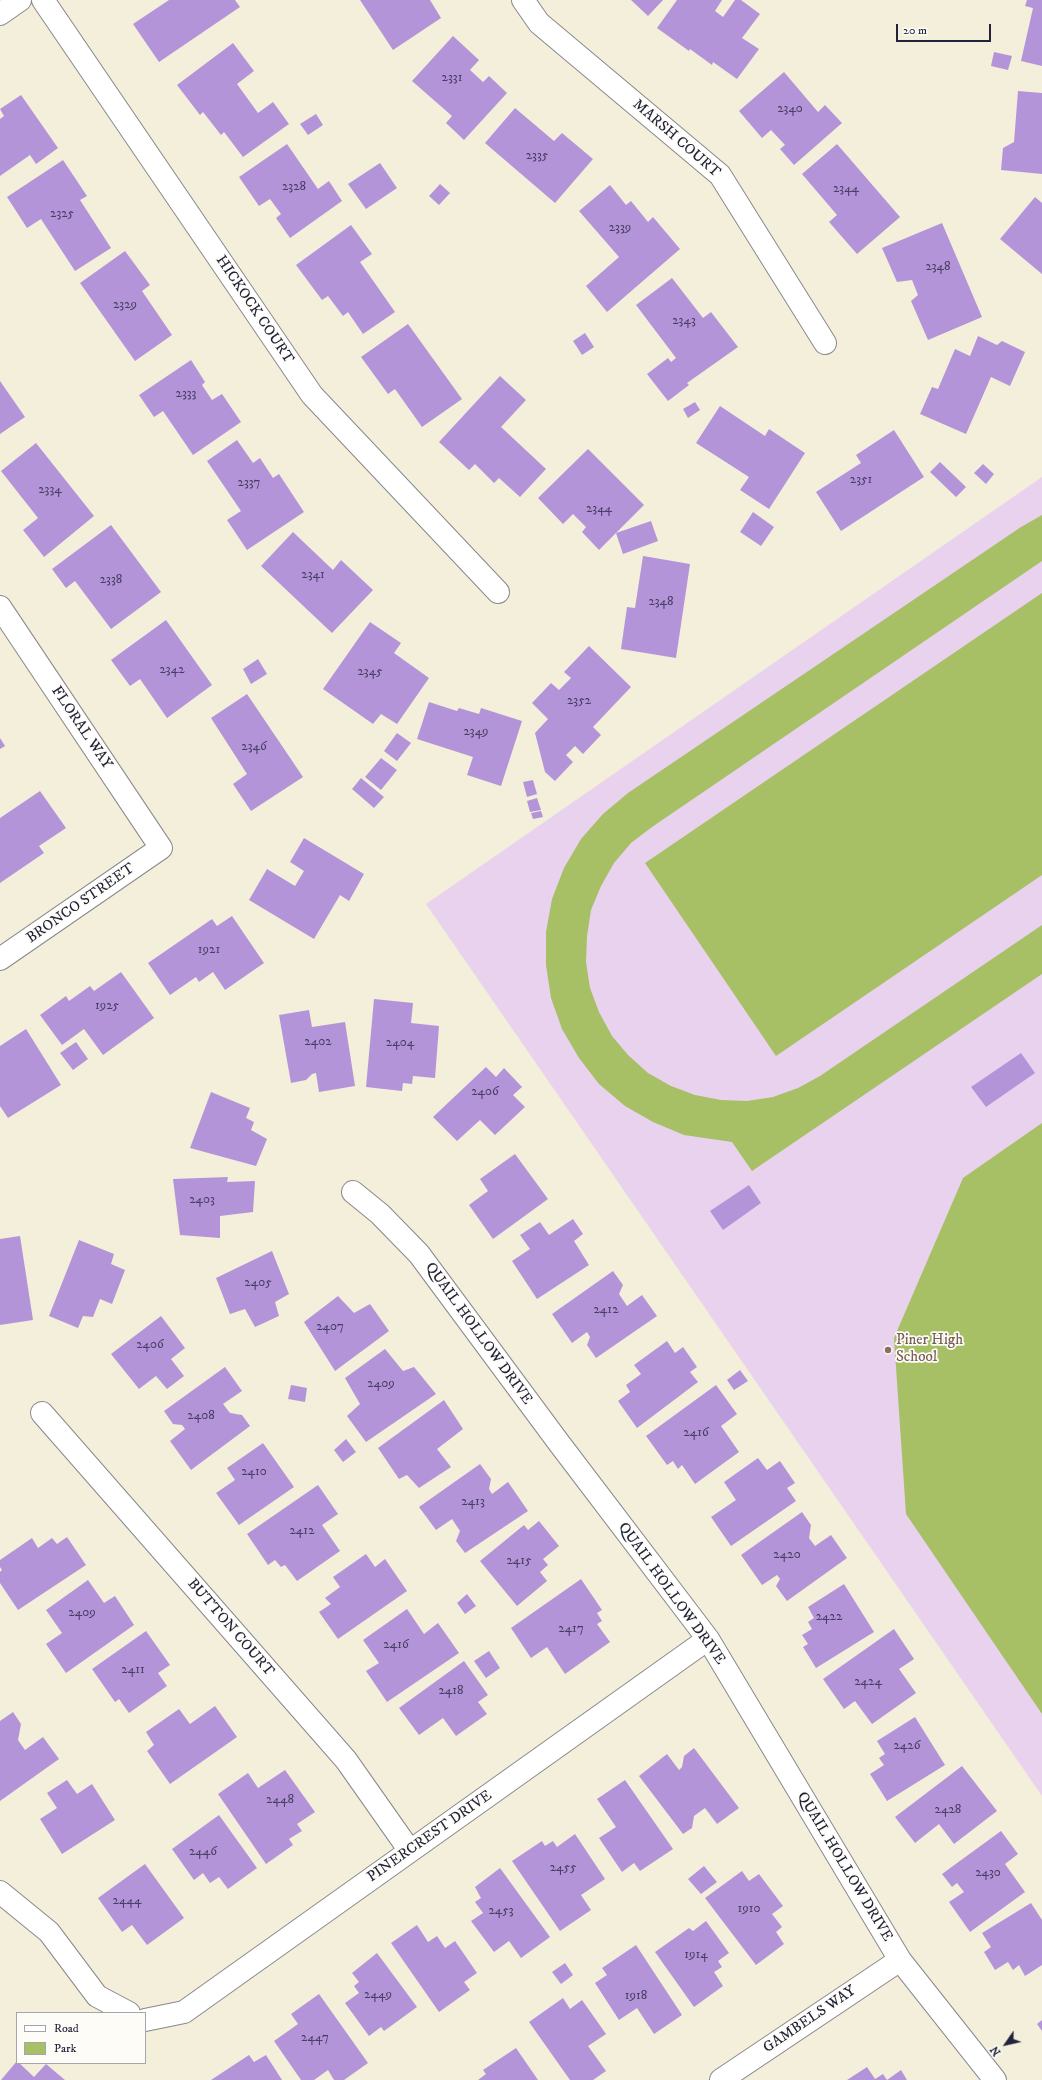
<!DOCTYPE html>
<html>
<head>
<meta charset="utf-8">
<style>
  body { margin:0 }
  #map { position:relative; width:1042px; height:2080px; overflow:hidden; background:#f3efdb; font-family:"IM FELL DW Pica",serif }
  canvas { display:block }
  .legend { position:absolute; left:16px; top:2012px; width:130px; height:52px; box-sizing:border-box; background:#fdfcf7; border:1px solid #a5a5ac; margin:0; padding:5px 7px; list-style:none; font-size:12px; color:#22223b }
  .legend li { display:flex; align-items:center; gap:8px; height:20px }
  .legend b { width:20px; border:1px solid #a5a5ac }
  .north { position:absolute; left:986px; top:2024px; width:40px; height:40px; -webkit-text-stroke:3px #fdfcf7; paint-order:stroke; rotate:236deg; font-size:11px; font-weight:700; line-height:16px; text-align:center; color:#22223b }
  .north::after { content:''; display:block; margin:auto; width:14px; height:18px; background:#22223b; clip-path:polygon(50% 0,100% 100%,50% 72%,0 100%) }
  .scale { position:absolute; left:896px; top:24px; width:95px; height:18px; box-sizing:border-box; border:2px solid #22223b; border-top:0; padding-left:5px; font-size:12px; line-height:14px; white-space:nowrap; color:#22223b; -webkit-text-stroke:3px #fdfcf7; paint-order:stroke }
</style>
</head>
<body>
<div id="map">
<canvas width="1042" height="2080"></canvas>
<ul class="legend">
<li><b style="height:5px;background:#fff"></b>Road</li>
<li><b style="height:11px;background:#a7bf65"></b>Park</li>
</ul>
<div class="north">N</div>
<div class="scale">20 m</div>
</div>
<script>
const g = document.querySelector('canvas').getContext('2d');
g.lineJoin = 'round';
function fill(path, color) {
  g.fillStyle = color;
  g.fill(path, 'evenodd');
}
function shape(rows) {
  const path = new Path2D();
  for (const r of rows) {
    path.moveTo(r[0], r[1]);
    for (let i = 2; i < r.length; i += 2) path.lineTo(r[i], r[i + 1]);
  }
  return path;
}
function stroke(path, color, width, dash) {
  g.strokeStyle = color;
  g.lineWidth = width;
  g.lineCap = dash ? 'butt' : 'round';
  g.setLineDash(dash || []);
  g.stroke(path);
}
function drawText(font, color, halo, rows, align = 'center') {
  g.font = font + ' "IM FELL DW Pica",serif';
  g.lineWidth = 3.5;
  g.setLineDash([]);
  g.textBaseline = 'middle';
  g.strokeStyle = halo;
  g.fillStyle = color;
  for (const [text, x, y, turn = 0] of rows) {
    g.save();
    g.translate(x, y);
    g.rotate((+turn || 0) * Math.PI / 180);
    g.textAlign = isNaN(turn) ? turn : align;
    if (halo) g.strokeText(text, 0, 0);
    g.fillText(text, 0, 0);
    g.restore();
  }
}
fill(shape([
  [1042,477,1042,1796,426,904]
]), '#e9d2ee');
fill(shape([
  [1042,515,1042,561,652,827,631,843,614,863,601,886,591,910,587,936,586,962,590,988,599,1012,612,1036,628,1055,648,1073,671,1086,695,1095,721,1100,747,1101,773,1097,798,1088,820,1076,1042,925,1042,974,752,1171,732,1142,684,1135,653,1122,625,1106,599,1084,579,1058,562,1029,551,998,546,965,546,932,552,899,564,868,581,839,603,814,628,793,1021,527],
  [1042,593,1042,875,776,1056,645,863],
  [1042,1123,1042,1714,906,1514,894,1338,963,1178]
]), '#a7bf65');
fill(shape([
  [169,0,235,0,240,7,159,62,133,24],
  [360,0,430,0,441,18,393,50],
  [631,0,663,0,648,16],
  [677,0,722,0,715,11,723,17,735,0,741,0,760,14,742,38,759,49,737,79,713,62,712,65,690,49,689,51,657,28],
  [1027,0,1042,0,1042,66,1021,61,1033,8,1025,6],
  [453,36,479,60,470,70,483,82,489,76,507,93,464,140,446,123,452,116,412,81],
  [233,43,254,71,237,84,258,113,273,102,289,124,243,157,224,132,221,135,203,112,200,115,177,85],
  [994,52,1012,56,1008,70,991,66],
  [784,72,818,112,825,105,842,123,794,165,780,149,785,145,771,130,762,138,739,111],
  [1018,91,1042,93,1042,174,1001,170,1003,148,1014,142],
  [21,95,58,148,36,164,30,155,0,176,0,119,4,116,0,109],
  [515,108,554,141,562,133,593,159,555,203,485,143],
  [316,114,323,125,308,135,300,124],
  [287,144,318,189,329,181,342,201,290,238,276,218,281,214,270,199,259,206,239,177],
  [837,144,900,217,857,254,829,222,837,215,802,174],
  [63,160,87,196,80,200,111,248,75,271,41,219,27,228,7,197],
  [380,163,397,188,366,209,348,184],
  [440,184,450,193,439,205,429,196],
  [610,185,626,205,631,201,648,222,653,217,680,249,607,312,586,286,619,257,579,211],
  [1035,197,1042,203,1042,274,1000,239],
  [942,223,982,317,928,340,911,301,918,295,912,280,897,282,882,248],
  [351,225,372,254,360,262,395,312,363,334,348,312,343,316,328,296,322,300,296,265],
  [125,251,150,285,142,291,172,335,135,361,80,283],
  [672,278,703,318,711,312,738,347,687,383,689,385,668,401,647,374,668,358,671,362,676,358,636,305],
  [408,324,462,399,422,427,395,389,388,394,361,357],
  [585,333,594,347,582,355,573,341],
  [978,336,997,345,1002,341,1025,352,1010,386,991,377,966,434,920,414,932,387,938,389,955,349,970,356],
  [191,360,205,382,202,385,212,400,222,394,241,422,193,455,163,411,154,417,139,395],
  [500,376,526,400,501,427,546,469,520,497,499,478,494,483,475,464,469,470,439,442],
  [0,381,25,417,0,434],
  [695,402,700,410,688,418,683,409],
  [720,406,765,436,769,429,805,453,769,509,740,490,749,477,696,443],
  [894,430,924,477,841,531,816,492,861,463,856,455],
  [237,440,253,463,260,458,273,478,279,474,304,512,247,550,227,520,241,511,207,461],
  [36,443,94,516,44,557,23,530,38,518,1,471],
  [588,449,644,505,599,550,582,532,586,527,573,514,563,524,538,498],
  [940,462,966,487,956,497,930,472],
  [983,464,994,474,986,484,974,473],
  [753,512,774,527,761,546,740,532],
  [651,521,658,541,623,554,616,533],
  [111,525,161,592,111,629,75,581,66,588,52,569],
  [293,532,333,570,341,560,373,590,332,633,261,566],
  [643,556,690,564,676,658,621,649,627,607,635,608],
  [166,620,212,685,167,718,140,679,130,686,111,660],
  [370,622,401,643,394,653,429,678,397,724,381,714,373,724,323,689],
  [589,646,631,687,593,727,601,735,583,754,575,746,566,755,573,762,555,781,545,772,535,733,548,719,532,703,551,683,559,690,571,678,564,672],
  [258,659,267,674,251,684,243,669],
  [247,694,303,777,251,811,233,784,247,774,211,718],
  [429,702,457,711,459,708,479,714,481,708,522,721,501,786,467,775,473,757,417,739],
  [397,733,411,743,397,761,384,751],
  [0,738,5,746,0,749],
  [381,758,397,770,381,790,365,777],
  [361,778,384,797,374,808,352,789],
  [533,780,537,794,527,797,523,782],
  [40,791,66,828,39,846,44,853,0,883,0,818],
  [537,798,541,810,530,812,527,801],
  [541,811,543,817,533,819,531,813],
  [304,838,364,874,349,901,340,895,314,939,249,900,267,869,295,886,304,871,290,862],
  [232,916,264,963,225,990,213,972,199,982,196,977,170,995,148,963,212,919,217,926],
  [121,972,154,1018,103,1055,84,1029,62,1045,40,1015,66,996,69,1001,90,986,94,991],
  [374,999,413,1003,411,1023,439,1026,435,1078,413,1076,412,1084,403,1083,402,1091,366,1087],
  [309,1010,312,1027,345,1022,355,1086,319,1092,316,1073,312,1074,306,1080,291,1083,279,1015],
  [26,1029,61,1085,8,1118,0,1106,0,1046],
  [76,1042,88,1059,73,1070,60,1053],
  [1021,1053,1035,1073,986,1107,971,1087],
  [486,1067,496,1077,504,1068,522,1087,513,1095,525,1107,495,1135,480,1120,457,1141,433,1117],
  [211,1092,250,1108,246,1118,254,1122,251,1130,267,1139,256,1166,190,1148],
  [515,1154,548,1199,493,1239,469,1205,488,1191,480,1179],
  [228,1177,227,1182,255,1181,253,1212,220,1216,220,1238,180,1235,173,1179],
  [749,1185,761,1203,723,1230,710,1211],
  [573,1219,583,1234,574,1241,589,1265,537,1299,512,1261,530,1249,520,1235,540,1222,549,1235],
  [20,1236,33,1320,0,1325,0,1239],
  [79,1240,114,1254,111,1264,125,1270,112,1304,100,1299,93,1317,83,1316,78,1328,49,1316],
  [272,1251,289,1294,275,1302,279,1316,255,1327,245,1309,230,1314,216,1278],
  [613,1271,623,1285,619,1294,627,1306,642,1295,657,1316,596,1358,587,1345,590,1337,587,1332,572,1343,552,1314],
  [338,1296,354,1313,370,1304,389,1331,335,1371,304,1322],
  [161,1316,185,1348,171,1359,184,1376,167,1389,156,1376,139,1389,111,1354],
  [667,1341,675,1353,683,1347,697,1367,690,1372,698,1382,637,1428,618,1401,630,1392,626,1385,641,1374,634,1365],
  [385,1349,403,1371,414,1367,436,1394,366,1442,347,1416,360,1404,345,1378],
  [225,1367,242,1391,223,1404,230,1413,242,1415,250,1426,191,1470,170,1441,185,1429,182,1425,173,1424,164,1411],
  [740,1370,748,1381,734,1390,727,1380],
  [291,1385,307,1388,305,1402,288,1399],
  [716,1385,737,1414,721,1426,739,1452,695,1484,682,1465,678,1469,673,1461,667,1465,646,1436],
  [444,1400,463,1429,437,1449,451,1467,419,1488,407,1475,399,1479,378,1448],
  [346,1439,356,1452,343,1462,334,1450],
  [263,1443,294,1487,239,1525,216,1493,235,1480,227,1468],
  [758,1458,767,1470,780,1461,795,1483,787,1488,796,1501,731,1546,711,1517,736,1500,724,1482],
  [480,1464,491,1479,489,1489,492,1494,508,1482,528,1511,465,1553,456,1541,460,1531,452,1519,436,1530,419,1507],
  [318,1485,338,1514,322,1525,340,1551,297,1581,285,1565,281,1567,275,1560,268,1565,247,1534],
  [802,1512,811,1525,809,1538,815,1546,831,1535,847,1558,787,1601,776,1586,780,1579,777,1575,762,1585,741,1555],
  [539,1521,559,1546,543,1559,548,1565,540,1572,547,1581,517,1606,480,1561,524,1525,528,1530],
  [67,1537,86,1565,18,1610,0,1583,0,1572,2,1570,0,1567,0,1560,32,1538,38,1548,52,1538,57,1544],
  [366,1554,375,1567,385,1559,407,1591,338,1639,319,1612,331,1604,325,1598,340,1587,333,1577],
  [581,1579,602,1610,597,1613,602,1621,597,1624,610,1642,565,1674,547,1647,531,1658,511,1628],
  [88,1580,104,1603,115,1596,134,1625,66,1673,46,1644,62,1633,46,1610],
  [844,1584,874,1632,816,1668,803,1647,808,1644,802,1635,812,1629,808,1622,814,1618,808,1607],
  [467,1594,476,1606,465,1614,457,1603],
  [407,1609,424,1634,438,1623,459,1653,387,1702,366,1671,379,1663,363,1640],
  [894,1629,914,1659,899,1669,916,1693,872,1724,855,1701,844,1709,823,1679],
  [146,1631,170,1665,158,1673,167,1686,129,1713,119,1699,115,1702,92,1669],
  [489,1651,500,1668,486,1678,474,1661],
  [464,1661,488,1695,478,1702,487,1714,456,1736,443,1718,419,1735,399,1708],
  [215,1706,237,1737,170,1784,147,1751,154,1745,146,1732,179,1709,190,1724],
  [13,1712,21,1724,18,1740,25,1750,43,1737,59,1759,0,1801,0,1721],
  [915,1717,945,1765,887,1801,870,1774,884,1765,879,1758,885,1754,877,1741],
  [694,1748,739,1808,717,1824,705,1808,694,1816,692,1828,683,1834,639,1776,667,1754,679,1770,682,1767,684,1756],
  [962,1766,997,1811,954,1844,939,1824,915,1843,895,1817],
  [285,1770,315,1812,297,1824,302,1831,289,1839,293,1845,266,1864,218,1794,248,1773,258,1788],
  [67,1780,77,1794,92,1784,115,1820,62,1854,40,1819,57,1808,47,1793],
  [625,1780,673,1849,640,1871,634,1863,622,1872,599,1838,616,1827,597,1799],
  [219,1815,257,1868,228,1889,219,1877,210,1883,203,1873,194,1880,172,1849],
  [1001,1831,1018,1854,1005,1864,1025,1892,970,1932,949,1902,964,1892,957,1883,952,1887,942,1874],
  [575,1834,605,1879,581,1895,591,1910,560,1931,512,1861,542,1841,545,1846,553,1841,557,1847],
  [145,1864,184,1918,147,1945,132,1925,122,1932,98,1898],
  [704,1866,717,1882,701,1894,688,1879],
  [500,1868,550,1937,521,1958,509,1941,494,1952,471,1921,483,1913,475,1902,481,1898,475,1887],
  [742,1871,749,1881,759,1874,783,1906,772,1914,782,1927,776,1932,784,1944,756,1965,705,1898],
  [1031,1903,1042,1920,1042,1965,1025,1976,1019,1965,1013,1970,1008,1962,995,1970,984,1952,991,1947,982,1933],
  [706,1921,729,1953,718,1961,722,1967,714,1972,723,1986,694,2007,655,1952,689,1928,693,1931],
  [417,1925,428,1942,437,1936,445,1948,455,1941,477,1973,464,1982,470,1990,439,2012,391,1943],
  [636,1945,682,2015,654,2034,637,2008,619,2020,595,1983,607,1975,602,1968],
  [377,1953,417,2007,384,2031,381,2027,369,2036,345,2003,359,1993,354,1986,359,1982,352,1973],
  [565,1963,573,1975,561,1984,552,1972],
  [319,1994,368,2063,344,2080,334,2080,328,2070,314,2080,301,2080,274,2041,298,2024,291,2014],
  [563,1998,570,2009,582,2000,606,2034,588,2046,606,2071,593,2080,570,2080,529,2022],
  [1042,2020,1042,2031,1037,2024],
  [516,2048,538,2080,478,2080,486,2074,483,2070],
  [249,2055,254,2062,266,2055,282,2080,211,2080],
  [17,2061,34,2077,46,2064,65,2080,1,2080],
  [867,2067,875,2079,883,2074,887,2080,901,2070,907,2080,847,2080]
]), '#b494d9');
const street = shape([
  [43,0,312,395,498,592],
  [523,0,539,23,720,175,825,343],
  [0,14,20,0],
  [0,607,161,848,0,959],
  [353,1192,380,1214,419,1254,559,1443,708,1639,900,1960,995,2080],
  [42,1413,346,1760,410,1851],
  [0,1892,49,1932,97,1996,129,2013],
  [145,2020,184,2012,708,1639],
  [721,2080,900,1960]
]);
stroke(street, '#8a888b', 24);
stroke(street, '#fff', 22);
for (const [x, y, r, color] of [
  [888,1350,4,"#8d6e63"]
]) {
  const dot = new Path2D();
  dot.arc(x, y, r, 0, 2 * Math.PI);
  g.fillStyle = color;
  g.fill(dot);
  stroke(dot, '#fdfcf7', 1.5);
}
drawText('13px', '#463e62', null, [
  ["2331",452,78],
  ["2340",790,109],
  ["2335",537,156],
  ["2328",294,187],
  ["2344",846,189],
  ["2325",62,214],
  ["2339",620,228],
  ["2348",938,267],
  ["2329",125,305],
  ["2343",684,321],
  ["2333",186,394],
  ["2351",861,480],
  ["2337",249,483],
  ["2334",50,490],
  ["2344",599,509],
  ["2341",313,575],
  ["2338",111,580],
  ["2348",661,602],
  ["2342",172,670],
  ["2345",370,672],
  ["2352",579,701],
  ["2349",476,732],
  ["2346",254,747],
  ["1921",209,950],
  ["1925",107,1006],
  ["2402",318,1042],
  ["2404",400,1043],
  ["2406",485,1092],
  ["2403",202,1200],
  ["2405",258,1283],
  ["2412",606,1310],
  ["2407",330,1327],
  ["2406",150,1345],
  ["2409",381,1384],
  ["2408",201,1416],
  ["2416",696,1433],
  ["2410",254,1472],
  ["2413",473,1502],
  ["2412",302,1531],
  ["2420",787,1555],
  ["2415",519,1561],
  ["2409",82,1613],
  ["2422",829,1617],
  ["2417",571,1629],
  ["2416",396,1645],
  ["2411",133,1670],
  ["2424",868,1682],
  ["2418",451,1691],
  ["2426",907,1746],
  ["2448",280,1800],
  ["2428",948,1810],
  ["2446",203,1852],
  ["2455",563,1868],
  ["2430",988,1873],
  ["2444",127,1901],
  ["1910",749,1909],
  ["2453",501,1911],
  ["1914",696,1955],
  ["2449",378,1995],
  ["1918",636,1996],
  ["2447",315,2038]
]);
drawText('15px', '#22223b', '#fdfcf7', [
  ["MARSH COURT",676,139,41],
  ["HICKOCK COURT",254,310,56],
  ["FLORAL WAY",81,728,56],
  ["BRONCO STREET",81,904,-35],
  ["QUAIL HOLLOW DRIVE",478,1334,54],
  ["QUAIL HOLLOW DRIVE",671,1594,54],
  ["BUTTON COURT",230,1628,49],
  ["PINERCREST DRIVE",430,1837,-35],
  ["QUAIL HOLLOW DRIVE",844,1867,59],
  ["GAMBELS WAY",810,2020,-34]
]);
drawText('15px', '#785e54', '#fdfcf7', [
  ["Piner High",896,1341],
  ["School",896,1358]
], 'left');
</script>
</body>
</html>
